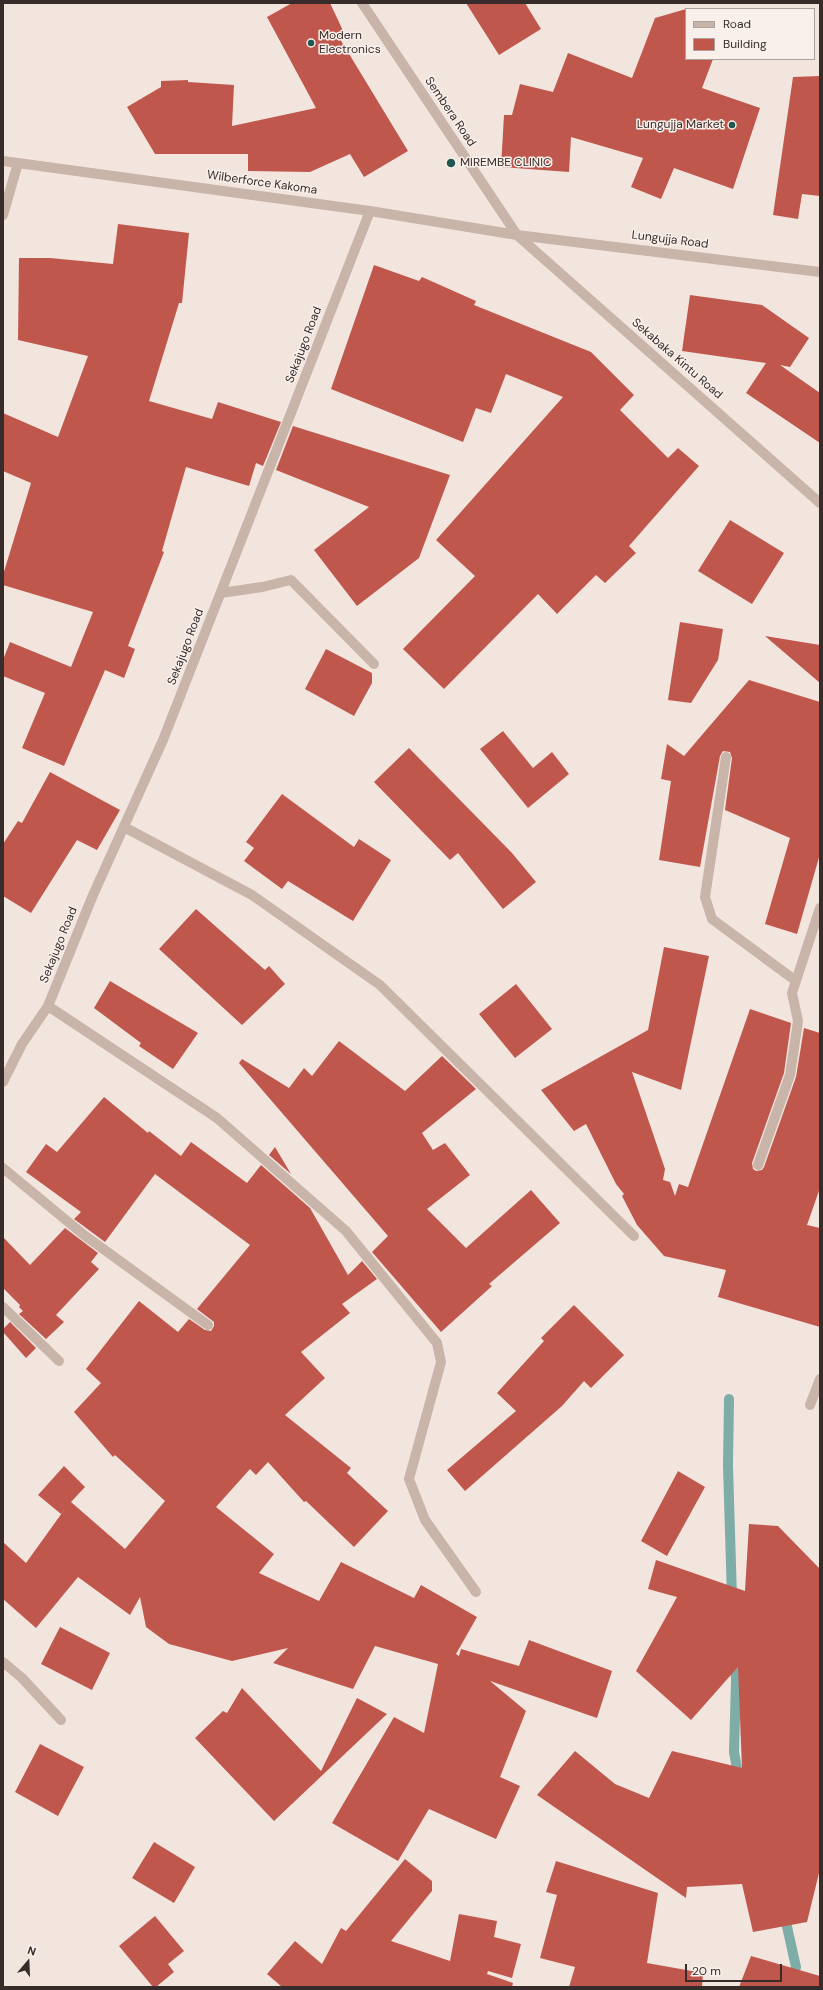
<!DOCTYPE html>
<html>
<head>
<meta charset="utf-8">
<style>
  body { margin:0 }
  #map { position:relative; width:823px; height:1990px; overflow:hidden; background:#f2e5de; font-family:"DM Sans",sans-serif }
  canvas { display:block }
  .frame { position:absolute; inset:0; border:4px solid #372c2a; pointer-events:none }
  .legend { position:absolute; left:685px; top:8px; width:130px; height:52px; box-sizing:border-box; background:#f9f0eb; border:1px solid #aba29e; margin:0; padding:5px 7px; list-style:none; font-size:12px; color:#372c2a }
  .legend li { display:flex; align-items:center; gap:8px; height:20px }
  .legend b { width:20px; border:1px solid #aba29e }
  .north { position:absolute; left:8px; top:1942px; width:40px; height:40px; -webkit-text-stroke:3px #f9f0eb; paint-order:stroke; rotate:19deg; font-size:11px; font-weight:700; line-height:16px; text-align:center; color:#372c2a }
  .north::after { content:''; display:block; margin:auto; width:14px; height:18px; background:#372c2a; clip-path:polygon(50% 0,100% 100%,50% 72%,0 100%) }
  .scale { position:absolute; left:685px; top:1964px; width:97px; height:18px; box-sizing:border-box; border:2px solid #372c2a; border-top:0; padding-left:5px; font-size:12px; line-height:14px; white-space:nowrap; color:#372c2a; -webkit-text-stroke:3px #f9f0eb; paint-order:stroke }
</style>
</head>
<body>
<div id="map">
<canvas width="823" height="1990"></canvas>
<div class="frame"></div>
<ul class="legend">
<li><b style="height:5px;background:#c9b4aa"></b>Road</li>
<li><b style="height:11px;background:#c0574d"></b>Building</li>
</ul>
<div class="north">N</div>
<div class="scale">20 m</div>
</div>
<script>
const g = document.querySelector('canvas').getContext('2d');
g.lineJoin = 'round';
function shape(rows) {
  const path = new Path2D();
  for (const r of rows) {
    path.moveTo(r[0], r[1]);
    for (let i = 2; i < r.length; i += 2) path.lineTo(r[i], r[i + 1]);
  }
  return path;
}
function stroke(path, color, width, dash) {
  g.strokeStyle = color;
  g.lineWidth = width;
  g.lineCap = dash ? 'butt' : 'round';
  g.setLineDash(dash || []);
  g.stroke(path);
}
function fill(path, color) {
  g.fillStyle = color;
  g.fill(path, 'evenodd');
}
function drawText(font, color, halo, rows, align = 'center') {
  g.font = font + ' "DM Sans",sans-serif';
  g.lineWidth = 3;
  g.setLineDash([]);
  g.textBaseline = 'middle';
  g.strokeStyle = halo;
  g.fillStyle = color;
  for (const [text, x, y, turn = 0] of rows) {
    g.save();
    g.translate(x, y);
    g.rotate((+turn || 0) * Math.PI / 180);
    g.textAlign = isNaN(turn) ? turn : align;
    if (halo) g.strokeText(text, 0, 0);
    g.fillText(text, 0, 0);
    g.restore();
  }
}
stroke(shape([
  [729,1399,728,1466,732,1598],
  [735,1656,736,1681,734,1752,739,1780],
  [784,1913,796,1967,790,1987]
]), '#7eada8', 10);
fill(shape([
  [292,3,330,3,346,37,340,39,408,151,364,177,350,154,310,172,248,171,248,154,155,154,127,107,161,87,161,81,188,80,188,82,234,85,232,126,316,108,267,17],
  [466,3,525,3,541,29,499,55],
  [686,9,686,59,713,59,702,88,760,108,733,189,674,168,661,199,631,187,643,158,571,137,569,172,501,167,504,115,512,115,520,84,553,92,568,53,632,78,655,18],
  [820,76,820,196,802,194,798,219,773,215,793,77],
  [118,224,189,233,182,303,179,303,149,401,212,419,218,402,281,422,263,466,256,463,249,486,186,467,162,551,164,552,128,646,135,649,124,678,105,670,64,766,22,748,45,693,3,676,3,660,10,642,71,667,93,612,3,585,3,575,31,483,3,471,3,413,58,437,88,356,18,340,19,258,50,258,113,264],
  [374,265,419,281,422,277,476,301,474,305,591,352,634,395,620,410,668,458,678,448,699,466,629,546,636,553,605,583,596,575,557,614,538,594,444,689,403,649,475,576,436,540,563,397,506,374,491,413,476,408,463,442,331,389],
  [690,295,762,305,809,338,790,367,780,365,820,393,820,443,746,393,766,363,682,351],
  [293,426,450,475,419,558,357,606,314,550,369,507,276,470],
  [730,520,784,553,752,604,698,571],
  [680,622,723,629,718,660,691,703,668,700],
  [765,636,820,645,820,683],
  [326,649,372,673,372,683,354,716,305,689],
  [749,680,820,702,820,854,797,934,765,924,790,838,725,810,732,758,730,752,723,751,720,756,700,867,659,860,671,781,661,779,667,744,684,756],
  [503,731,533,768,552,752,569,774,528,808,480,749],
  [409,748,512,853,536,882,503,909,458,853,450,860,374,782],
  [50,772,120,810,97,850,77,840,31,913,3,896,3,844,18,821,22,823],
  [282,794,354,847,359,839,391,860,353,921,288,881,282,889,244,861,254,848,246,842],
  [196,909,265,970,269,966,285,984,242,1025,159,949],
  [664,947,709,956,681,1090,632,1072,665,1169,663,1180,670,1182,675,1196,679,1184,688,1187,750,1009,791,1023,784,1073,752,1163,753,1169,756,1171,762,1170,764,1167,796,1077,804,1028,820,1033,820,1188,807,1225,820,1228,820,1327,718,1297,726,1270,664,1256,637,1225,622,1196,624,1194,616,1184,586,1124,574,1131,541,1090,648,1030],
  [110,981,198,1033,173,1069,139,1046,141,1043,94,1008],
  [516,984,552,1029,515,1058,479,1014],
  [339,1041,405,1091,442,1056,476,1089,422,1133,433,1150,445,1143,470,1175,427,1209,466,1248,531,1190,560,1223,489,1284,492,1286,441,1332,372,1252,388,1236,239,1063,242,1059,289,1088,304,1068,312,1076],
  [104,1097,148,1133,149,1131,181,1156,191,1142,247,1183,261,1165,310,1208,348,1275,362,1261,377,1279,342,1304,350,1313,301,1352,325,1378,285,1415,351,1468,347,1473,388,1511,354,1547,306,1501,304,1502,268,1462,256,1475,250,1469,216,1507,274,1554,259,1573,319,1601,341,1562,414,1598,421,1585,477,1617,456,1654,459,1656,461,1649,519,1666,529,1640,612,1671,597,1718,490,1681,526,1711,500,1777,520,1786,496,1839,429,1809,398,1861,332,1823,394,1717,424,1733,438,1664,375,1646,353,1689,273,1663,288,1648,232,1661,169,1644,146,1627,140,1597,130,1615,78,1577,36,1628,3,1599,3,1542,26,1563,67,1506,61,1514,38,1495,64,1466,85,1487,71,1502,125,1549,165,1501,115,1455,113,1457,74,1412,101,1383,86,1369,139,1301,178,1332,189,1319,205,1330,211,1331,214,1326,214,1322,197,1309,250,1245,155,1174,105,1242,74,1219,81,1212,26,1172,46,1144,57,1152],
  [275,1147,291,1174,269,1155],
  [65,1228,98,1253,91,1262,99,1269,56,1315,64,1322,46,1339,19,1314,23,1311,19,1307,20,1305,3,1288,3,1237,30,1265],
  [574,1305,624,1355,591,1388,584,1381,562,1406,465,1491,447,1470,516,1411,497,1393,544,1341,541,1338],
  [10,1322,36,1348,26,1358,3,1332,3,1329],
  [678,1471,705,1487,667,1556,641,1541],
  [749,1524,778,1526,820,1569,820,1869,807,1922,753,1932,742,1884,687,1887,686,1898,537,1795,575,1751,615,1784,649,1798,672,1751,742,1768,738,1667,691,1720,636,1671,677,1597,648,1589,656,1560,745,1591],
  [60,1627,110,1653,92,1690,41,1664],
  [242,1688,321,1771,357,1698,387,1714,274,1821,195,1738,223,1711,227,1713],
  [40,1744,84,1767,58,1816,15,1792],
  [154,1842,195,1867,174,1903,132,1878],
  [405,1859,432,1881,432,1891,391,1941,450,1961,459,1914,497,1921,494,1937,521,1944,512,1978,488,1971,487,1974,513,1983,512,1987,282,1987,267,1974,295,1941,322,1964,341,1928,346,1931],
  [556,1861,658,1893,647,1963,703,1973,702,1987,569,1987,575,1967,540,1958,557,1895,546,1892],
  [155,1916,184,1951,168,1964,174,1972,156,1987,153,1987,119,1946],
  [751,1956,820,1976,820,1987,739,1987]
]), '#c0574d');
stroke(shape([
  [362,3,517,235,820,503],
  [3,161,370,211,517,235,820,272],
  [3,215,18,163],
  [221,593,262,587,291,580,374,664],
  [726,757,705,897,712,919,796,981],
  [124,827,252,895,380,985,634,1236],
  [48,1006,217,1118,346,1231,437,1343,441,1362,409,1479,425,1520,476,1592],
  [3,1082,22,1044,48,1006,93,895,163,740,370,211],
  [758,1165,790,1075,798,1021,792,993,820,908],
  [3,1168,84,1235,208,1325],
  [3,1307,59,1361],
  [810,1405,820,1379],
  [3,1662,22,1678,61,1720]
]), '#c9b4aa', 10);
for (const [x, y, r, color] of [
  [311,43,4,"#215752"],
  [732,125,4,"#215752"],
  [451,163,5,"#215752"]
]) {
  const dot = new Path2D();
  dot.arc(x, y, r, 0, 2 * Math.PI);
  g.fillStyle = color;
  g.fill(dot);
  stroke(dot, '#f9f0eb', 1.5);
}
drawText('12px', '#372c2a', '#f9f0eb', [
  ["Modern",319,36],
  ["Electronics",319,50],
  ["Lungujja Market",724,125,"right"],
  ["MIREMBE CLINIC",460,163]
], 'left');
drawText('12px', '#372c2a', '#f9f0eb', [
  ["Sembera Road",450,112,56],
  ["Wilberforce Kakoma",262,183,8],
  ["Lungujja Road",670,240,7],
  ["Sekajugo Road",304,345,-69],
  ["Sekabaka Kintu Road",677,359,41],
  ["Sekajugo Road",186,647,-69],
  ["Sekajugo Road",59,945,-68]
]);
</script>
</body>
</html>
